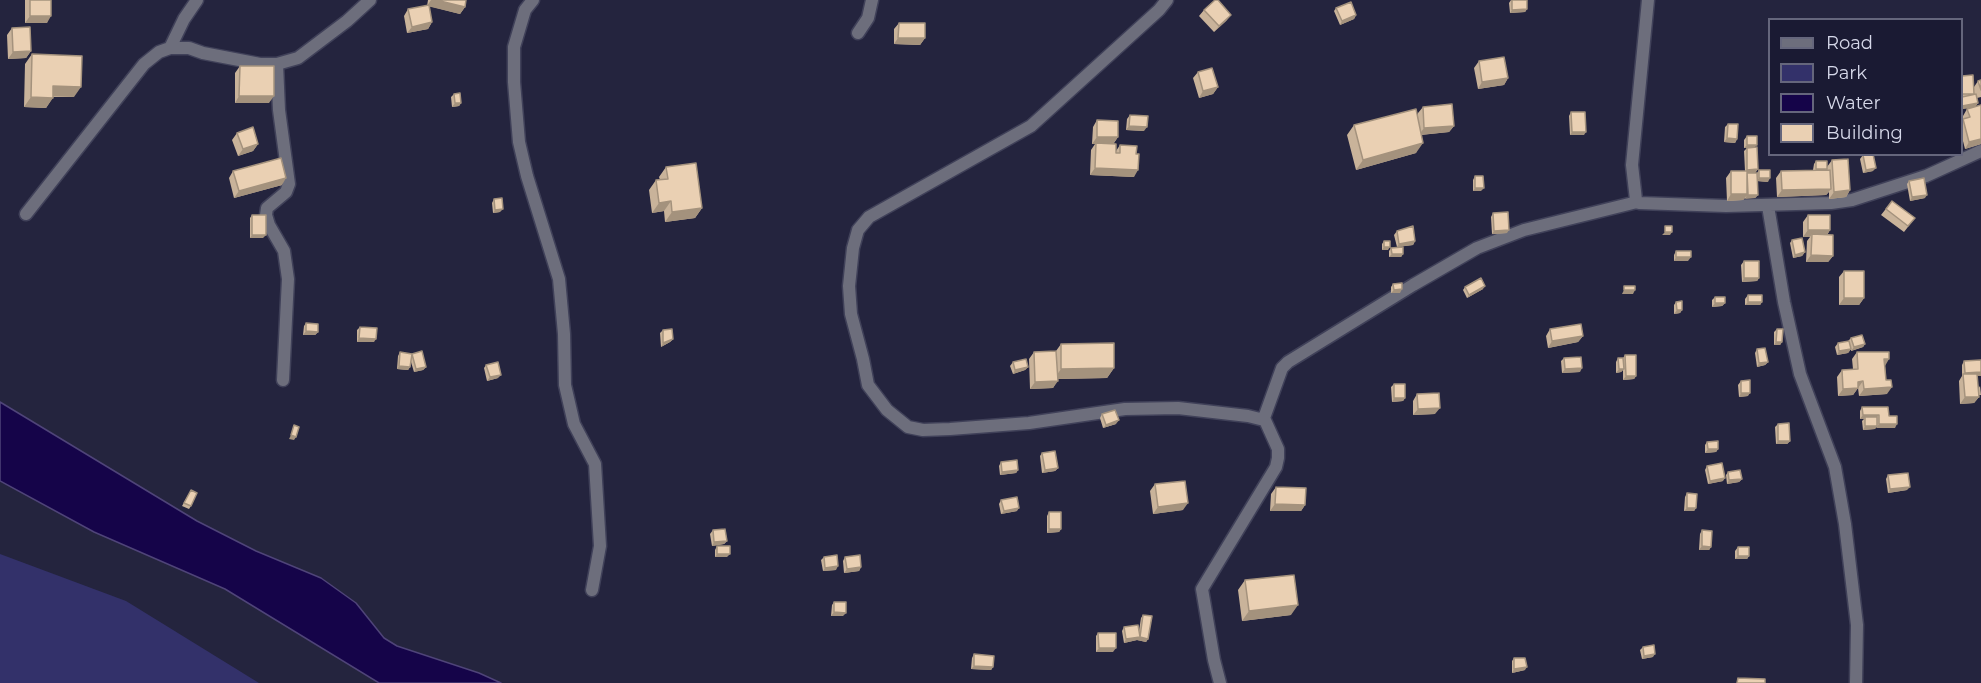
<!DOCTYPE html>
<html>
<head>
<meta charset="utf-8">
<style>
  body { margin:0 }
  #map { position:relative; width:1981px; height:683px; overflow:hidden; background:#24243e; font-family:Montserrat,sans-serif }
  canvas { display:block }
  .legend { position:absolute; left:1768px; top:18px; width:195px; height:138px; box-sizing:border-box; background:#1a1a33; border:2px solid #65667c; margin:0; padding:8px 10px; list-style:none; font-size:18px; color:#d6d8e9 }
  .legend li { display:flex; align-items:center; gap:12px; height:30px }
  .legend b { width:30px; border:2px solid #65667c }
</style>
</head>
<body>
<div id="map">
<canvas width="1981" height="683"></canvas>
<ul class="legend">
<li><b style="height:8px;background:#6d6e7c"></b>Road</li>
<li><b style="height:16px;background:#33316a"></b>Park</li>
<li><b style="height:16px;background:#150449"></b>Water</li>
<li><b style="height:16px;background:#ead0b3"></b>Building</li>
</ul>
</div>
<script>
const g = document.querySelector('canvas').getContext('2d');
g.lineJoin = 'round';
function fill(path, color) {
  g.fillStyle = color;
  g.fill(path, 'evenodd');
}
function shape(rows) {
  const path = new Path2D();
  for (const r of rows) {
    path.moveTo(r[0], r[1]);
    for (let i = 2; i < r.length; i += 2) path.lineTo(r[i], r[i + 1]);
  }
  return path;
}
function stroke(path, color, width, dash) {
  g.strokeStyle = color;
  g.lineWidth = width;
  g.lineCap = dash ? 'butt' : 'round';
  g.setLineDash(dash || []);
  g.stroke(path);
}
fill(shape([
  [0,554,126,601,259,683,0,683]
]), '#33316a');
const water = shape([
  [0,402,197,521,256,551,321,578,356,603,384,638,397,646,479,673,501,683,379,683,225,589,94,532,0,481,0,402]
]);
fill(water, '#150449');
stroke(water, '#4f4479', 1.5);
const street = shape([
  [533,0,525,10,514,47,514,82,519,142,527,176,559,279,564,334,565,385,574,424,595,464,600,546,592,590],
  [1167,0,1159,10,1031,126,869,217,858,230,853,248,849,286,851,314,863,359,868,385,887,410,908,427,923,430,950,429,1029,423,1125,409,1178,408,1248,416,1264,420],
  [1648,0,1632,165,1636,200,1639,203,1726,206,1831,203,1852,200,1926,176,1981,151],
  [858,33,868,18,872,0],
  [170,48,184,19,197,0],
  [277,64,279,110,289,184,286,192,267,208,266,215,269,225,284,251,288,279,283,380],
  [1768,206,1784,302,1800,374,1835,467,1845,524,1857,625,1856,683],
  [26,214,144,64,159,52,170,48,189,48,203,53,260,64,277,64,298,58,347,21,370,0],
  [1220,683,1214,660,1202,589,1276,467,1278,458,1278,449,1264,418,1282,368,1288,362,1413,285,1477,248,1524,230,1637,202]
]);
stroke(street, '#404159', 15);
stroke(street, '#6d6e7c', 12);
fill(shape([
  [25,0,51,0,47,23,25,23],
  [428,0,466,0,465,7,460,14,429,6,432,22,428,29,407,33,404,16,408,9,427,6],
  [1511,0,1527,9,1525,12,1510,13,1509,3],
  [1336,8,1356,15,1354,19,1340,25,1334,11],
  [1204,10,1231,15,1226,21,1214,32,1199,16],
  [899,23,925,38,920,45,894,44,894,29],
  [12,28,31,51,26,58,8,59,7,35],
  [32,54,74,97,53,97,46,108,24,107,25,64],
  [1479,61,1508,78,1504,85,1478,89,1474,68],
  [240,66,269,103,235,103,235,73],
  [1198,72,1218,87,1213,94,1199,98,1193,78],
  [1962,76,1974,87,1978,81,1981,80,1981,97,1977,98,1978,103,1975,107,1962,109],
  [454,94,461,103,459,106,452,107,451,97],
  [1981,105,1981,144,1965,149,1962,137,1962,121,1963,119,1963,116,1967,109],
  [1423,107,1454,126,1449,132,1421,135,1416,153,1356,170,1347,135,1354,125,1418,121,1418,113],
  [1571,112,1584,135,1570,135,1569,116],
  [1130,115,1144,131,1126,130,1127,119],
  [1097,120,1118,137,1114,143,1116,151,1120,145,1136,154,1134,177,1090,175,1091,150,1095,144,1092,144,1093,127],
  [1728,124,1737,139,1735,143,1724,142,1725,127],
  [237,133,258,144,253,151,238,156,232,140],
  [1747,136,1755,147,1758,169,1755,173,1757,173,1759,170,1768,182,1758,181,1758,195,1755,198,1745,198,1743,200,1727,201,1726,178,1731,171,1745,171,1744,151,1747,148,1744,148,1744,140],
  [1863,155,1873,171,1863,173,1860,159],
  [1832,160,1850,190,1846,197,1829,199,1829,192,1826,195,1777,197,1776,178,1781,171,1813,170,1814,164,1816,161,1827,167],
  [666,167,702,208,695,218,665,222,664,211,652,213,649,190,656,180,660,180,659,177],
  [233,171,282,185,234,198,229,178],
  [1475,176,1481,191,1473,191,1473,180],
  [1909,181,1925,198,1910,201,1907,184],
  [494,199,500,212,493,213,492,203],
  [1892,201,1915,218,1904,232,1881,215],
  [1493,213,1507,233,1492,234,1491,217],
  [252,215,263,238,250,238,250,218],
  [1808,215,1830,230,1827,235,1833,256,1828,262,1806,262,1807,241,1810,237,1803,237,1803,222],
  [1397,231,1415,241,1413,245,1397,247,1394,235],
  [1792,240,1805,252,1802,256,1793,258,1790,243],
  [1384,241,1388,250,1382,250,1382,244],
  [1391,248,1403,254,1401,257,1389,257,1389,251],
  [1676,251,1688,261,1674,261,1674,255],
  [1744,261,1759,278,1757,281,1742,282,1741,265],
  [1844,271,1864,298,1859,305,1839,305,1839,277],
  [1393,284,1400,293,1391,293,1391,287],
  [1465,287,1483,289,1467,298,1463,290],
  [1748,295,1762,302,1760,305,1745,305,1745,299],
  [1715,297,1725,303,1722,306,1712,307,1712,300],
  [1676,302,1682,310,1680,313,1674,314,1674,305],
  [306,323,318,332,315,335,303,335,304,326],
  [360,327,374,342,357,342,357,330],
  [1550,329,1583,336,1578,342,1548,348,1546,336],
  [1777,329,1782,342,1780,345,1774,345,1774,332],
  [663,330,673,339,670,342,661,347,660,333],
  [1851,338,1865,344,1863,347,1851,351,1851,349,1848,353,1837,355,1835,347,1838,343,1848,341],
  [1061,344,1114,368,1107,378,1058,379,1053,388,1030,389,1029,359,1034,352,1056,351],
  [1757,349,1768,362,1765,365,1757,367,1755,353],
  [400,352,412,354,426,367,423,370,414,372,411,362,410,367,408,370,397,369,398,356],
  [1857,352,1885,365,1887,394,1859,396,1858,388,1853,395,1838,396,1837,377,1842,370,1853,369,1852,359],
  [1625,355,1636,376,1634,379,1623,380,1623,370,1621,372,1616,373,1616,362,1618,358,1623,358],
  [1564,358,1580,372,1562,373,1561,361],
  [1964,361,1977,376,1978,389,1980,386,1981,395,1978,395,1979,397,1974,403,1960,404,1959,381,1962,376,1962,365],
  [1013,362,1028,367,1025,370,1013,374,1010,366],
  [486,365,498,378,487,381,484,368],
  [1741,381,1748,396,1739,397,1738,385],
  [1394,384,1405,398,1403,401,1392,402,1391,387],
  [1417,394,1435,414,1413,415,1413,401],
  [1862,407,1889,416,1895,428,1876,427,1875,429,1863,430,1862,421,1864,419,1860,419,1860,411],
  [1102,414,1116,424,1103,428,1100,418],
  [1778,424,1790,441,1787,444,1776,444,1775,427],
  [1707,442,1718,449,1716,452,1705,453,1705,445],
  [1042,453,1058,468,1055,471,1042,473,1040,456],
  [1001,462,1018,470,1016,473,1000,475,999,466],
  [1707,466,1723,481,1708,484,1705,470],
  [1728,472,1742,479,1739,482,1727,484,1726,475],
  [1888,475,1907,490,1888,493,1886,479],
  [1155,484,1183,510,1153,514,1150,491],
  [1276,487,1305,505,1301,511,1270,511,1271,494],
  [191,490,191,506,189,509,182,506],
  [1687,493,1696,508,1694,511,1684,511,1685,497],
  [1001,500,1017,511,1001,514,999,504],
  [1049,512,1061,529,1059,532,1047,533,1047,516],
  [713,530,727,541,724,544,712,546,710,534],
  [1702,530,1711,547,1709,550,1699,550,1700,534],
  [717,546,727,557,715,557,715,550],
  [1738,547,1749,556,1747,559,1735,559,1735,551],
  [824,557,836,570,823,571,821,560],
  [845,557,861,567,859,571,844,573,843,561],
  [1245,580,1291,615,1242,621,1238,590],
  [834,602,843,616,831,616,832,605],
  [1143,615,1148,639,1146,642,1137,640,1124,643,1122,631,1124,627,1139,631,1141,618],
  [1098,633,1113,652,1096,652,1096,636],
  [1643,647,1653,657,1642,659,1640,650],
  [974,654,993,667,991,670,971,669,972,658],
  [1514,658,1525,670,1512,673,1512,661]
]), '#c9b39a');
fill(shape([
  [431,0,436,0,465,7,460,14,427,6],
  [1527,9,1525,12,1510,13,1512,10],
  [1231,15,1226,21,1214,32,1219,26],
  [1356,15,1354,19,1340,25,1342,21],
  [30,16,51,16,47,23,25,23],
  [432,22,428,29,407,33,412,27],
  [898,38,925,38,920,45,894,44],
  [31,51,26,58,8,59,13,52],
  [1508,78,1504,85,1478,89,1482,82],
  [53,86,81,87,74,97,46,96],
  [1218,87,1213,94,1199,98,1203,91],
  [239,96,274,96,269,103,235,103],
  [31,97,53,98,46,108,24,107],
  [455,103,461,103,459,106,452,107],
  [1978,103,1975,107,1962,109,1962,106],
  [1129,126,1147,127,1144,131,1126,130],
  [1454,126,1449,132,1419,135,1424,128],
  [1572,132,1586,132,1584,135,1570,135],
  [1097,137,1118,137,1113,144,1092,144],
  [1727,138,1737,139,1735,143,1724,142],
  [1981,139,1981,144,1965,149,1969,142],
  [1423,143,1416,153,1356,170,1363,160],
  [258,144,253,151,238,156,243,149],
  [1747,145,1757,145,1754,148,1744,148],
  [1095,168,1138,170,1134,177,1090,175],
  [1876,168,1873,171,1863,173,1866,170],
  [1758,169,1755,173,1745,173,1747,170],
  [286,178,282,185,234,198,239,191],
  [1759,178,1770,178,1768,182,1756,181],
  [1475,188,1484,188,1481,191,1473,191],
  [1831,189,1826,195,1777,197,1782,190],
  [1850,190,1846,197,1829,199,1834,192],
  [1731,194,1748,194,1743,200,1727,201],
  [1747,195,1758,195,1755,198,1745,199],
  [1927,195,1925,198,1910,201,1912,197],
  [671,201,664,211,652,213,659,203],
  [702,208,695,218,665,222,672,212],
  [503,209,500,212,493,213,495,210],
  [1509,230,1507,233,1492,234,1494,231],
  [1808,230,1830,230,1826,237,1812,234,1810,237,1803,237],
  [1665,232,1672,232,1670,235,1662,235],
  [252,235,266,235,263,238,250,238],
  [1415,241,1413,245,1397,247,1399,244],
  [1384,247,1390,247,1388,250,1382,250],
  [1805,252,1802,256,1793,258,1795,255],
  [1392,254,1403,254,1401,257,1389,257],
  [1811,255,1833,256,1828,262,1806,262],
  [1676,257,1691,257,1688,261,1674,261],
  [1744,278,1759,278,1757,281,1742,282],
  [1485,286,1483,289,1467,298,1469,295],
  [1402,289,1400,293,1391,293,1394,290],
  [1624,290,1635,290,1633,294,1622,294],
  [1844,298,1864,298,1859,305,1839,305],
  [1748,302,1762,302,1760,305,1745,305],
  [1715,303,1725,303,1722,306,1712,307],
  [1677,310,1682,310,1680,313,1674,314],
  [306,331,318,332,315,335,303,335],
  [1583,336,1578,342,1548,348,1552,341],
  [359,338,376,339,374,342,357,342],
  [673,339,670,342,661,347,663,343],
  [1776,342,1782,342,1780,345,1774,345],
  [1865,344,1863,347,1851,351,1854,347],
  [1851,349,1848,353,1837,355,1839,351],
  [1884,359,1889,359,1885,366],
  [1768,362,1765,365,1757,367,1759,363],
  [399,366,410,367,408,370,397,369],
  [426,367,423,370,414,372,416,369],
  [1028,367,1025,370,1013,374,1015,370],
  [1114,368,1107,378,1054,379,1061,369],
  [1582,368,1580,372,1562,373,1565,369],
  [1619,369,1624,369,1621,372,1616,373],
  [1981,372,1981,376,1963,376,1965,373],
  [501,375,498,378,487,381,490,377],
  [1626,376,1636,376,1634,379,1623,380],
  [1058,381,1053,388,1030,389,1035,382],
  [1863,381,1853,395,1838,396,1843,389,1858,382],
  [1892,387,1887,394,1859,396,1864,389],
  [1741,393,1750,393,1748,396,1739,397],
  [1965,397,1979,397,1974,403,1960,404],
  [1394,398,1405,398,1403,401,1392,402],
  [1440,408,1435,414,1413,415,1418,409],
  [1863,415,1879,415,1876,418,1865,417,1864,419,1860,419],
  [1119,420,1116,424,1103,428,1106,425],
  [1879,424,1897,424,1895,428,1876,428],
  [1865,426,1877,426,1875,429,1863,430],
  [291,435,296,437,294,440,289,439],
  [1778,441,1790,441,1787,444,1776,444],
  [1708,449,1718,449,1716,452,1705,453],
  [1058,468,1055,471,1042,473,1045,470],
  [1018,470,1016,473,1000,475,1002,472],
  [1725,478,1723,481,1708,484,1710,481],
  [1742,479,1739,482,1727,484,1729,480],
  [1910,487,1907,490,1888,493,1890,489],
  [1188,503,1183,510,1153,514,1158,507],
  [1275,504,1305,505,1301,511,1270,511],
  [1019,508,1017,511,1001,514,1004,511],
  [1687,508,1696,508,1694,511,1684,511],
  [1049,529,1061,529,1059,532,1047,533],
  [727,541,724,544,712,546,714,542],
  [1702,546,1711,547,1709,550,1699,550],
  [717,554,730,554,727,557,715,557],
  [1738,556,1749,556,1747,559,1735,559],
  [838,566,836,570,823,571,825,568],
  [861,567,859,571,844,573,847,569],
  [1298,605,1291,615,1242,621,1249,611],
  [834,612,846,613,843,616,831,616],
  [1140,637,1148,639,1146,642,1137,640],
  [1140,637,1137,640,1124,643,1126,639],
  [1099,648,1116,648,1113,652,1096,652],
  [1655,654,1653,657,1642,659,1644,656],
  [974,666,993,667,991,670,971,669],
  [1527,667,1525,670,1512,673,1514,669]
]), '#a4927d');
const building = shape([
  [30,0,51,0,51,16,30,16,30,0],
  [436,0,466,0,465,7,436,0],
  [1215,0,1218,0,1231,15,1219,26,1204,10,1215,0],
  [1512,0,1527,0,1527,9,1512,10,1512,0],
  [1351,2,1356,15,1342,21,1336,8,1351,2],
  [429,5,432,22,412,27,408,9,429,5],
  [899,23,925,23,925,38,898,38,899,23],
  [30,27,31,51,13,52,12,28,30,27],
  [32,54,82,56,81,87,53,86,53,98,31,97,32,54],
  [1504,57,1508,78,1482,82,1479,61,1504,57],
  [240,66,274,66,274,96,239,96,240,66],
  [1212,68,1218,87,1203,91,1198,72,1212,68],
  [1973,75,1974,94,1962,94,1962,76,1973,75],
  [1981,80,1981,90,1978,81,1981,80],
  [460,93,461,103,455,103,454,94,460,93],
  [1976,94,1978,103,1962,106,1962,97,1976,94],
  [1452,104,1454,126,1424,128,1423,107,1452,104],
  [1981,105,1981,139,1969,142,1963,119,1970,117,1967,109,1981,105],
  [1416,109,1423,143,1363,160,1354,125,1416,109],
  [1571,112,1585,112,1586,132,1572,132,1571,112],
  [1130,115,1148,116,1147,127,1129,126,1130,115],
  [1097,120,1118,121,1118,137,1097,137,1097,120],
  [1728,124,1738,124,1737,139,1727,138,1728,124],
  [253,127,258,144,243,149,237,133,253,127],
  [1747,136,1757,136,1757,145,1747,145,1747,136],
  [1096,143,1116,144,1116,153,1120,153,1120,145,1137,146,1136,154,1139,154,1138,170,1095,168,1096,143],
  [1757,147,1758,169,1747,170,1747,148,1757,147],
  [1866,154,1873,154,1876,168,1866,170,1863,155,1866,154],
  [281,158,286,178,239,191,233,171,281,158],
  [1848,159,1850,190,1834,192,1832,160,1848,159],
  [1816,161,1827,161,1827,169,1816,169,1816,161],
  [696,163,702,208,672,212,671,201,659,203,656,180,668,179,666,167,696,163],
  [1759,170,1770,170,1770,178,1759,178,1759,170],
  [1830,170,1831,189,1782,190,1781,171,1830,170],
  [1731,171,1747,171,1748,194,1731,194,1731,171],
  [1747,173,1757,173,1758,195,1747,195,1747,173],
  [1475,176,1483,176,1484,188,1475,188,1475,176],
  [1924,178,1927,195,1912,197,1909,181,1924,178],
  [502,198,503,209,495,210,494,199,502,198],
  [1892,201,1915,218,1908,226,1886,209,1892,201],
  [1508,212,1509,230,1494,231,1493,213,1508,212],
  [252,215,266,215,266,235,252,235,252,215],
  [1808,215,1830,215,1830,230,1808,230,1808,215],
  [1413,226,1415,241,1399,244,1397,231,1413,226],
  [1665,226,1672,226,1672,232,1665,232,1665,226],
  [1812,234,1833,235,1833,256,1811,255,1812,234],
  [1802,238,1805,252,1795,255,1792,240,1802,238],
  [1384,241,1390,241,1390,247,1384,247,1384,241],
  [1403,247,1403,254,1392,254,1391,248,1403,247],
  [1676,251,1691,251,1691,257,1676,257,1676,251],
  [1744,261,1759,261,1759,278,1744,278,1744,261],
  [1844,271,1864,271,1864,298,1844,298,1844,271],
  [1481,278,1485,286,1469,295,1465,287,1481,278],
  [1402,283,1402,289,1394,290,1393,284,1402,283],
  [1624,286,1635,286,1635,290,1624,290,1624,286],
  [1748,295,1762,295,1762,302,1748,302,1748,295],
  [1715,297,1725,297,1725,303,1715,303,1715,297],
  [1682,301,1682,310,1677,310,1676,302,1682,301],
  [306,323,318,324,318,332,306,331,306,323],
  [1581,324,1583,336,1552,341,1550,329,1581,324],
  [360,327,377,328,376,339,359,338,360,327],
  [672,329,673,339,663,343,663,330,672,329],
  [1777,329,1783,329,1782,342,1776,342,1777,329],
  [1862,335,1865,344,1854,347,1851,338,1862,335],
  [1849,341,1851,349,1839,351,1838,343,1849,341],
  [1114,343,1114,368,1061,369,1061,344,1114,343],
  [1765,348,1768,362,1759,363,1757,349,1765,348],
  [422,351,426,367,416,369,412,354,410,367,399,366,400,352,412,354,422,351],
  [1056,351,1058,381,1035,382,1034,352,1056,351],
  [1857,352,1889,352,1889,359,1884,359,1886,380,1891,380,1892,387,1864,389,1863,381,1858,382,1858,388,1843,389,1842,370,1858,369,1857,352],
  [1625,355,1636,355,1636,376,1626,376,1625,355],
  [1581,357,1582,368,1565,369,1564,358,1581,357],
  [1618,358,1623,358,1624,369,1619,369,1618,358],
  [1026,359,1028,367,1015,370,1013,362,1026,359],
  [1981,360,1981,372,1965,373,1964,361,1981,360],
  [498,362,501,375,490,377,486,365,498,362],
  [1963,374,1977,374,1979,397,1965,397,1963,374],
  [1750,380,1750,393,1741,393,1741,381,1750,380],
  [1394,384,1405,384,1405,398,1394,398,1394,384],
  [1439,393,1440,408,1418,409,1417,394,1439,393],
  [1862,407,1888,407,1889,416,1897,416,1897,424,1879,424,1879,415,1863,415,1862,407],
  [1115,410,1119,420,1106,425,1102,414,1115,410],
  [1865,417,1877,417,1877,426,1865,426,1865,417],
  [1789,423,1790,441,1778,441,1778,424,1789,423],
  [294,425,299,427,296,437,291,435,294,425],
  [1718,441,1718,449,1708,449,1707,442,1718,441],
  [1055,451,1058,468,1045,470,1042,453,1055,451],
  [1017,460,1018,470,1002,472,1001,462,1017,460],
  [1722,463,1725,478,1710,481,1707,466,1722,463],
  [1740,470,1742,479,1729,480,1728,472,1740,470],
  [1908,473,1910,487,1890,489,1888,475,1908,473],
  [1185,481,1188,503,1158,507,1155,484,1185,481],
  [1276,487,1306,488,1305,505,1275,504,1276,487],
  [191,490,197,493,191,506,184,503,191,490],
  [1687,493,1697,494,1696,508,1687,508,1687,493],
  [1017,497,1019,508,1004,511,1001,500,1017,497],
  [1049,512,1061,512,1061,529,1049,529,1049,512],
  [725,529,727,541,714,542,713,530,725,529],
  [1702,530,1712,531,1711,547,1702,546,1702,530],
  [717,546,730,546,730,554,717,554,717,546],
  [1738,547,1749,547,1749,556,1738,556,1738,547],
  [837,555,838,566,825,568,824,557,837,555],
  [860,555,861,567,847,569,845,557,860,555],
  [1294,575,1298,605,1249,611,1245,580,1294,575],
  [834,602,846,602,846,613,834,612,834,602],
  [1143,615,1152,616,1148,639,1140,637,1143,615],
  [1138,625,1140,637,1126,639,1124,627,1138,625],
  [1098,633,1116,633,1116,648,1099,648,1098,633],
  [1654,645,1655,654,1644,656,1643,647,1654,645],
  [974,654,994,656,993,667,974,666,974,654],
  [1514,658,1525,658,1527,667,1514,669,1514,658],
  [1738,678,1765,679,1765,683,1737,683,1738,678]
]);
fill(building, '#ead0b3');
stroke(building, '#a4927d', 1.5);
</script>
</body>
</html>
